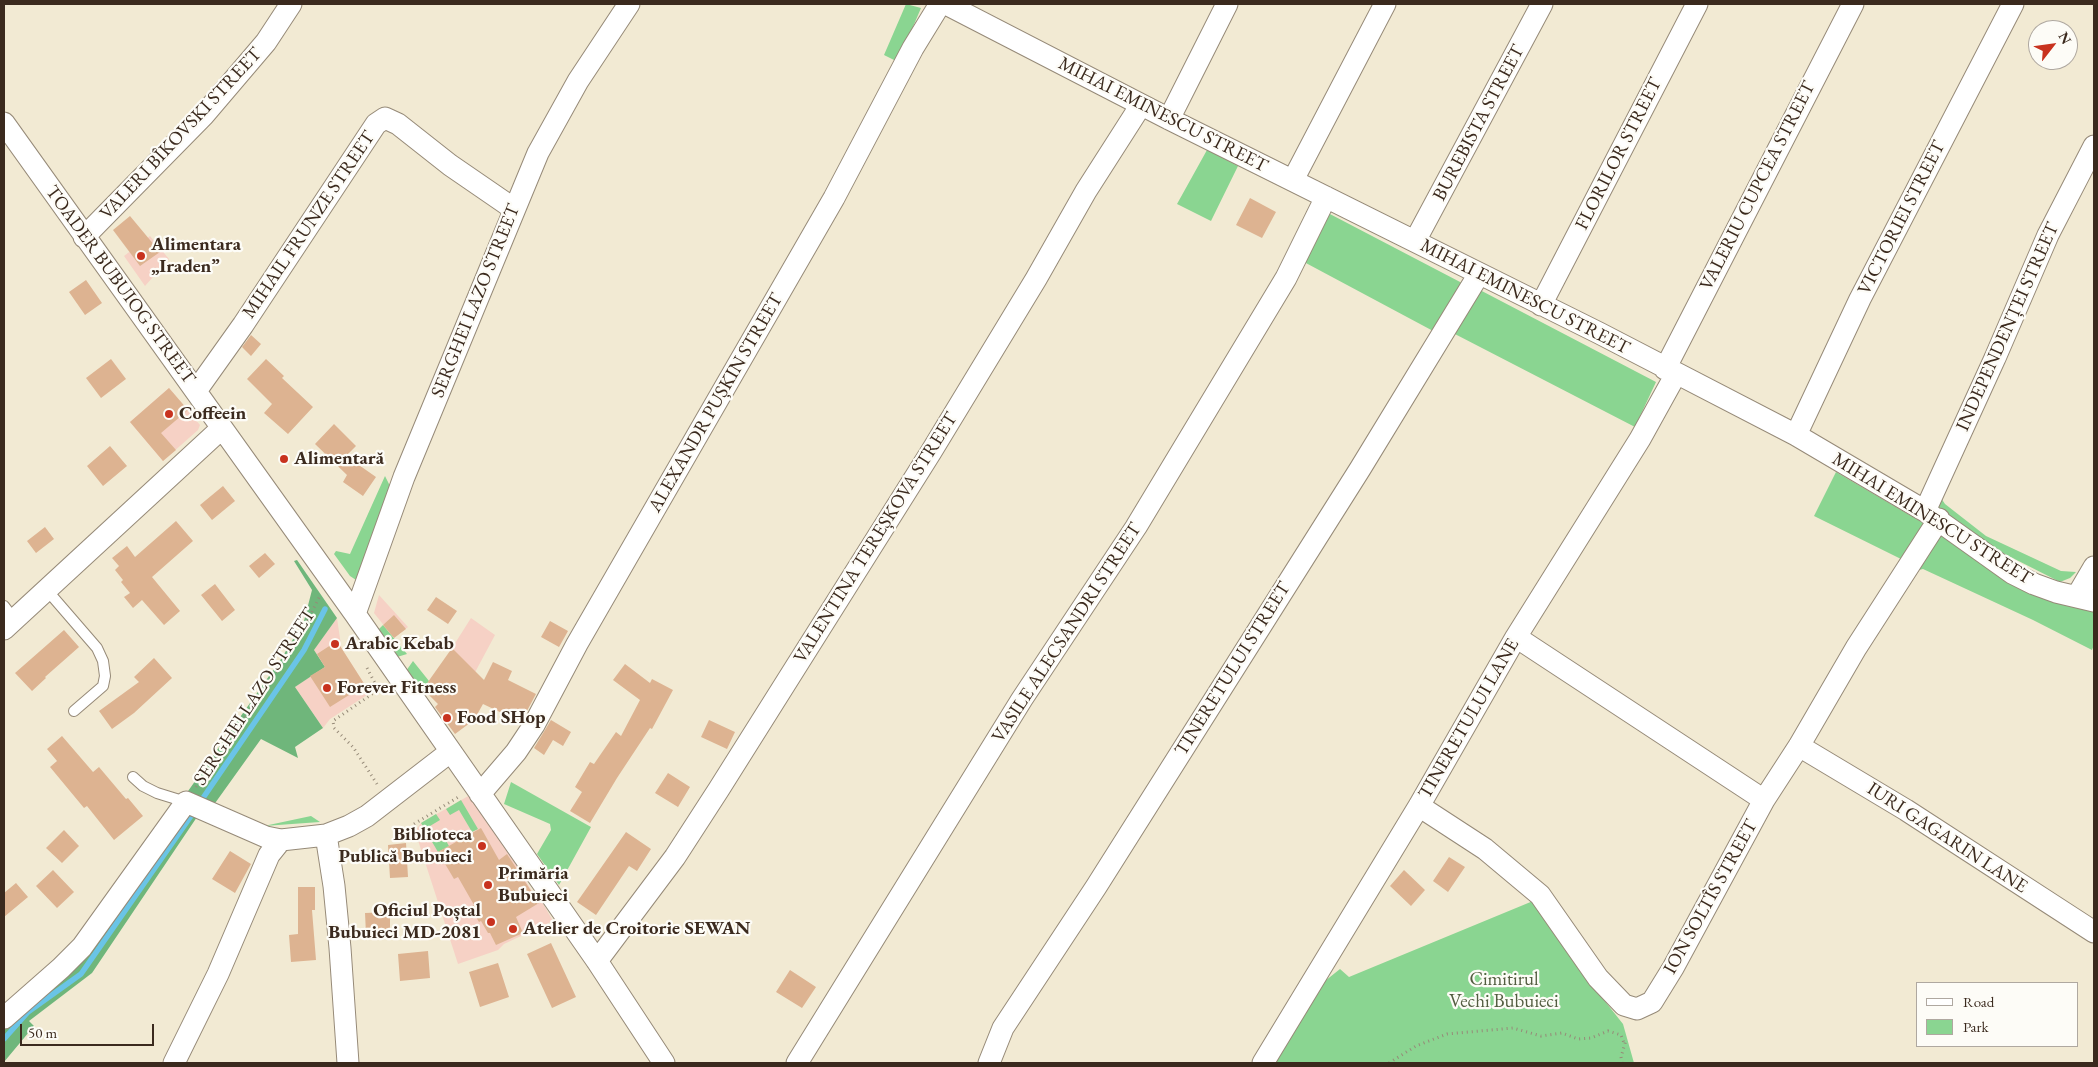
<!DOCTYPE html>
<html>
<head>
<meta charset="utf-8">
<style>
  body { margin:0 }
  #map { position:relative; width:2098px; height:1067px; overflow:hidden; background:#f2ead3; font-family:"EB Garamond",serif }
  canvas { display:block }
  .frame { position:absolute; inset:0; border:5px solid #3b2a1e; pointer-events:none }
  .legend { position:absolute; left:1916px; top:982px; width:162px; height:65px; box-sizing:border-box; background:#fdfcf7; border:1px solid #afa8a0; margin:0; padding:6px 9px; list-style:none; font-size:15px; color:#3b2a1e }
  .legend li { display:flex; align-items:center; gap:10px; height:25px }
  .legend b { width:25px; border:1px solid #afa8a0 }
  .north { position:absolute; left:2028px; top:20px; width:50px; height:50px; box-sizing:border-box; background:#fdfcf7; border:1px solid #afa8a0; border-radius:50%; rotate:60deg; font-size:14px; font-weight:700; line-height:20px; text-align:center; color:#3b2a1e }
  .north::after { content:''; display:block; margin:auto; width:18px; height:22px; background:#c8321e; clip-path:polygon(50% 0,100% 100%,50% 72%,0 100%) }
  .scale { position:absolute; left:20px; top:1024px; width:134px; height:22px; box-sizing:border-box; border:2px solid #3b2a1e; border-top:0; padding-left:6px; font-size:15px; line-height:18px; white-space:nowrap; color:#3b2a1e; -webkit-text-stroke:4px #fdfcf7; paint-order:stroke }
</style>
</head>
<body>
<div id="map">
<canvas width="2098" height="1067"></canvas>
<div class="frame"></div>
<ul class="legend">
<li><b style="height:6px;background:#fff"></b>Road</li>
<li><b style="height:14px;background:#8ad591"></b>Park</li>
</ul>
<div class="north">N</div>
<div class="scale">50 m</div>
</div>
<script>
const g = document.querySelector('canvas').getContext('2d');
g.lineJoin = 'round';
function fill(path, color) {
  g.fillStyle = color;
  g.fill(path, 'evenodd');
}
function shape(rows) {
  const path = new Path2D();
  for (const r of rows) {
    path.moveTo(r[0], r[1]);
    for (let i = 2; i < r.length; i += 2) path.lineTo(r[i], r[i + 1]);
  }
  return path;
}
function stroke(path, color, width, dash) {
  g.strokeStyle = color;
  g.lineWidth = width;
  g.lineCap = dash ? 'butt' : 'round';
  g.setLineDash(dash || []);
  g.stroke(path);
}
function drawText(font, color, halo, rows, align = 'center') {
  g.font = font + ' "EB Garamond",serif';
  g.lineWidth = 4.5;
  g.setLineDash([]);
  g.textBaseline = 'middle';
  g.strokeStyle = halo;
  g.fillStyle = color;
  for (const [text, x, y, turn = 0] of rows) {
    g.save();
    g.translate(x, y);
    g.rotate((+turn || 0) * Math.PI / 180);
    g.textAlign = isNaN(turn) ? turn : align;
    if (halo) g.strokeText(text, 0, 0);
    g.fillText(text, 0, 0);
    g.restore();
  }
}
fill(shape([
  [150,236,169,259,145,286,124,256],
  [169,388,200,425,198,430,163,461,130,422],
  [379,595,408,627,394,638,374,613],
  [337,618,342,652,345,654,370,693,330,719,323,728,295,687,324,667,314,650],
  [471,618,495,635,472,678,452,648],
  [470,795,509,853,539,903,542,902,553,921,504,944,498,950,458,964,415,831,421,823]
]), '#f6d1c5');
fill(shape([
  [906,4,921,8,898,62,884,55],
  [1207,150,1238,166,1211,221,1177,204],
  [1328,213,1462,283,1435,332,1304,262],
  [1478,289,1656,382,1635,427,1451,332],
  [1836,472,1925,524,1901,559,1814,516],
  [385,476,390,486,356,580,350,576,334,554,336,551,350,554],
  [1939,495,1945,504,1986,536,2061,571,2076,572,2070,578,2060,582,1987,545,1939,510,1937,502],
  [1944,533,2094,611,2094,645,2092,650,2033,620,1923,569,1911,572,1936,538],
  [383,625,407,654,397,657,379,629],
  [413,661,429,681,421,694,406,671],
  [511,782,591,827,559,885,537,854,551,830,550,824,504,804],
  [461,800,478,829,472,832,459,810,450,815,446,809],
  [436,814,440,820,430,826,439,842,445,839,449,846,438,852,421,823],
  [311,816,320,822,264,826],
  [1533,901,1581,971,1623,1024,1634,1063,1268,1063,1310,993,1340,969,1349,977]
]), '#8ad591');
fill(shape([
  [297,560,337,618,314,650,325,667,295,687,323,728,295,747,298,758,261,739,213,806,186,794,281,659,304,621,312,590,294,561],
  [184,810,197,817,92,973,29,1021,34,1026,4,1062,4,1027]
]), '#6fb67b');
stroke(shape([
  [203,798,304,650,325,609],
  [4,1039,28,1012,81,974,191,816]
]), '#6ac4e7', 5.5);
fill(shape([
  [1250,198,1276,212,1262,238,1236,225],
  [130,216,160,252,140,266,113,230],
  [86,280,102,303,85,315,69,292],
  [251,335,261,344,251,356,242,347],
  [111,359,126,379,101,398,86,378],
  [266,359,284,376,282,378,313,407,288,434,264,413,272,404,247,379],
  [169,388,188,410,161,433,176,450,163,461,130,422],
  [334,424,356,446,346,456,376,477,363,496,343,482,347,475,315,444],
  [110,446,127,466,103,486,87,466],
  [223,486,235,501,212,520,200,505],
  [176,521,193,541,152,577,180,611,164,625,142,600,133,608,124,597,130,593,121,582,123,580,115,570,119,566,112,558,127,546,135,557],
  [45,527,54,539,36,553,27,541],
  [265,553,275,564,259,578,249,566],
  [215,584,235,610,222,621,201,595],
  [436,597,457,611,448,624,427,610],
  [394,615,406,629,394,638,383,625],
  [550,621,568,631,559,647,541,637],
  [64,630,79,647,45,677,46,678,32,691,15,673],
  [337,641,365,685,330,707,310,676,325,667,317,654],
  [452,648,484,680,493,662,512,671,508,680,536,694,521,722,483,704,474,720,455,734,435,707,438,704,423,689],
  [154,658,172,678,134,713,112,729,99,711,139,682,134,677],
  [625,664,650,683,652,679,673,690,652,729,650,728,617,778,590,823,570,811,582,792,575,787,590,762,594,764,616,732,621,736,640,700,613,680],
  [551,720,571,732,563,746,553,740,544,755,534,748],
  [709,720,735,732,727,749,701,737],
  [62,736,93,772,99,767,126,799,128,798,143,816,114,840,87,806,84,808,50,767,57,761,47,749],
  [668,773,690,787,678,807,655,793],
  [481,828,499,860,507,854,539,903,516,917,523,933,496,945,490,933,488,933,481,921,479,922,470,907,474,905,458,877,454,879,438,852],
  [64,830,79,846,62,863,46,848],
  [626,832,651,849,637,871,629,866,596,915,577,902],
  [406,843,408,877,390,878,388,845],
  [230,851,251,864,235,893,212,879],
  [1449,857,1465,867,1448,892,1433,881],
  [53,870,74,892,57,908,36,886],
  [1404,870,1425,890,1411,906,1390,886],
  [16,883,28,897,4,917,4,893],
  [298,887,315,887,315,910,312,910,316,960,291,962,289,935,298,934],
  [390,912,390,933,366,934,365,913],
  [551,943,576,997,552,1008,527,954],
  [428,951,430,978,400,981,398,954],
  [498,963,509,997,480,1007,469,972],
  [790,970,816,987,802,1008,776,992]
]), '#ddb391');
const service = shape([
  [46,589,97,648,103,661,105,676,103,686,74,711],
  [4,606,14,619],
  [133,777,143,786,157,793,186,802]
]);
const minor = shape([
  [946,4,1169,119,1599,333,1796,435,1925,511,2012,573,2034,584,2056,592,2094,601],
  [1169,119,1227,4],
  [4,123,355,614,597,961,664,1063],
  [1293,180,1385,4],
  [84,237,203,116,266,42,291,4],
  [1415,241,1542,4],
  [1541,305,1697,4],
  [1665,369,1853,4],
  [196,391,243,325,376,124,385,118,398,124,450,165,514,209],
  [1796,435,1860,299,2013,4],
  [1925,511,1995,358,2048,235,2094,146],
  [2077,596,2094,567],
  [355,614,404,477,538,153,578,81,629,4],
  [4,629,222,428],
  [1516,637,1764,800],
  [1799,746,1906,810,2094,932],
  [480,794,516,752,534,725,577,644,834,198,913,48,940,4],
  [1419,806,1485,849,1540,895,1598,978,1624,1005,1637,1009,1652,1002,1673,968,1764,800,1799,746,1856,648,1939,519],
  [326,835,334,886,340,948,348,1063],
  [597,961,675,857,719,789,931,452,1036,279,1086,191,1141,105],
  [4,1018,61,968,82,947,186,802,266,837,281,840],
  [174,1063,218,974,269,855,281,840,326,835,349,826,367,816,450,752],
  [797,1063,1022,699,1136,527,1286,278,1326,197],
  [989,1063,1003,1028,1096,887,1360,469,1479,274],
  [1263,1063,1419,806,1516,637,1640,439,1676,374]
]);
stroke(service, '#968a78', 12);
stroke(minor, '#968a78', 23);
stroke(shape([
  [367,668,377,687,375,692,333,721,334,728,353,747,377,784],
  [196,787,278,670,305,625,320,596],
  [414,824,460,796],
  [1389,1063,1416,1046,1447,1034,1513,1028,1541,1036,1562,1033,1578,1039,1591,1038,1608,1031,1621,1035,1624,1043],
  [1622,1063,1621,1057,1626,1040]
]), '#968a78', 3, [1, 4]);
stroke(service, '#fff', 10);
stroke(minor, '#fff', 21);
for (const [x, y, r, color] of [
  [141,256,5,"#c8321e"],
  [169,414,5,"#c8321e"],
  [284,459,5,"#c8321e"],
  [335,644,5,"#c8321e"],
  [327,688,5,"#c8321e"],
  [447,718,5,"#c8321e"],
  [482,846,5,"#c8321e"],
  [488,885,5,"#c8321e"],
  [491,922,5,"#c8321e"],
  [513,929,5,"#c8321e"]
]) {
  const dot = new Path2D();
  dot.arc(x, y, r, 0, 2 * Math.PI);
  g.fillStyle = color;
  g.fill(dot);
  stroke(dot, '#fdfcf7', 2);
}
drawText('19px', '#3b2a1e', '#fdfcf7', [
  ["MIHAI EMINESCU STREET",1163,115,27],
  ["BUREBISTA STREET",1479,123,-62],
  ["VALERI BÎKOVSKI STREET",181,134,-47],
  ["FLORILOR STREET",1619,154,-63],
  ["VALERIU CUPCEA STREET",1758,186,-63],
  ["VICTORIEI STREET",1902,218,-63],
  ["MIHAIL FRUNZE STREET",309,225,-56],
  ["TOADER BUBUIOG STREET",120,285,54],
  ["MIHAI EMINESCU STREET",1525,297,27],
  ["SERGHEI LAZO STREET",476,301,-68],
  ["INDEPENDENȚEI STREET",2008,327,-66],
  ["ALEXANDR PUȘKIN STREET",716,403,-60],
  ["MIHAI EMINESCU STREET",1932,519,32],
  ["VALENTINA TEREȘKOVA STREET",876,538,-58],
  ["VASILE ALECSANDRI STREET",1067,633,-57],
  ["TINERETULUI STREET",1233,669,-58],
  ["SERGHEI LAZO STREET",255,697,-57],
  ["TINERETULUI LANE",1469,719,-60],
  ["IURI GAGARIN LANE",1947,838,33],
  ["ION SOLTÎS STREET",1711,897,-61]
]);
drawText('bold 19px', '#3b2a1e', '#fdfcf7', [
  ["Alimentara",151,245],
  ["„Iraden”",151,267],
  ["Coffeein",179,414],
  ["Alimentară",294,459],
  ["Arabic Kebab",345,644],
  ["Forever Fitness",337,688],
  ["Food SHop",457,718],
  ["Biblioteca",472,835,"right"],
  ["Publică Bubuieci",472,857,"right"],
  ["Primăria",498,874],
  ["Bubuieci",498,896],
  ["Oficiul Poștal",481,911,"right"],
  ["Bubuieci MD-2081",481,933,"right"],
  ["Atelier de Croitorie SEWAN",523,929]
], 'left');
drawText('19px', '#535d40', '#fdfcf7', [
  ["Cimitirul",1504,980],
  ["Vechi Bubuieci",1504,1002]
]);
</script>
</body>
</html>
